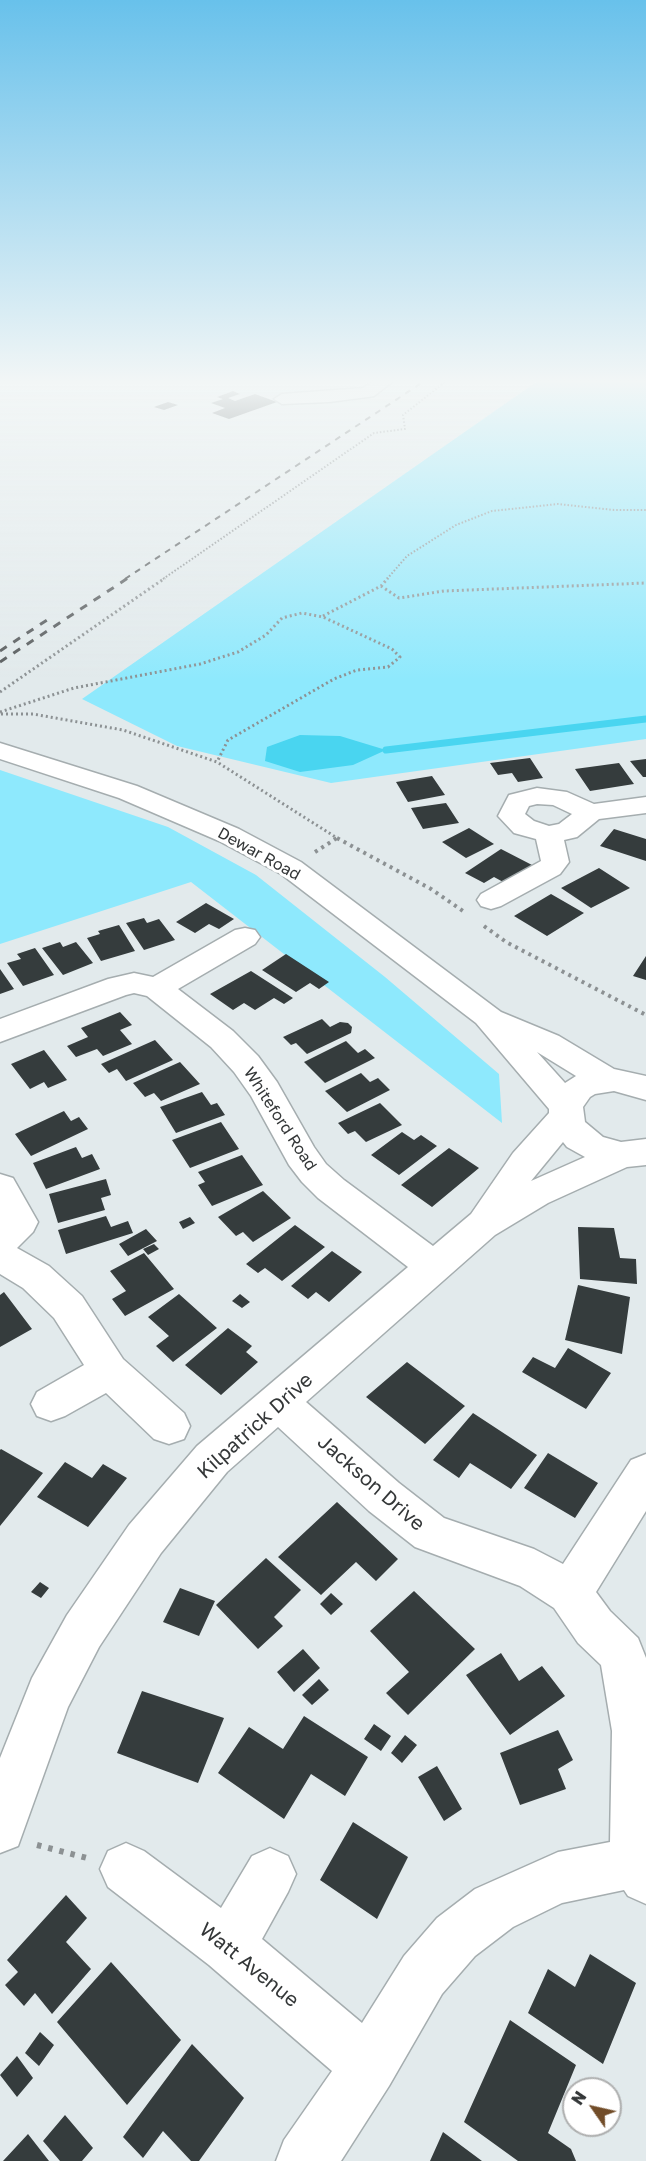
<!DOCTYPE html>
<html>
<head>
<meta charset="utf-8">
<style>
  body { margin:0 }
  #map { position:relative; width:646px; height:2161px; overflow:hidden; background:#e2eaec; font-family:"Golos Text",sans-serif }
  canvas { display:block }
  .north { position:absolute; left:562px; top:2077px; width:60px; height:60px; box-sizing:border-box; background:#fff; border:2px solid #aeafaf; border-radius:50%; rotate:304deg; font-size:16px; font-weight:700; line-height:24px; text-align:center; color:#343738 }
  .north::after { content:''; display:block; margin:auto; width:21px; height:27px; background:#724d29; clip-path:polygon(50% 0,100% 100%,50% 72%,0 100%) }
</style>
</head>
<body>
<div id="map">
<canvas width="646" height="2161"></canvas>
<div class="north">N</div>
</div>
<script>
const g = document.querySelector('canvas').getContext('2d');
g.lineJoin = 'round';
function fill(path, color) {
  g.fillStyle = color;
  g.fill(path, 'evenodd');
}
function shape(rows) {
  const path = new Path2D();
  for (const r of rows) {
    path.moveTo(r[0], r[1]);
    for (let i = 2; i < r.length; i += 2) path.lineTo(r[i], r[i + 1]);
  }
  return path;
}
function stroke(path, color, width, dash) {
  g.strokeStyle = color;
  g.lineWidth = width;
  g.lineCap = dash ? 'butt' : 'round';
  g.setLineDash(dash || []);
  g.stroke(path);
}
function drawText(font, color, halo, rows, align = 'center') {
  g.font = font + ' "Golos Text",sans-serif';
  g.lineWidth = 6;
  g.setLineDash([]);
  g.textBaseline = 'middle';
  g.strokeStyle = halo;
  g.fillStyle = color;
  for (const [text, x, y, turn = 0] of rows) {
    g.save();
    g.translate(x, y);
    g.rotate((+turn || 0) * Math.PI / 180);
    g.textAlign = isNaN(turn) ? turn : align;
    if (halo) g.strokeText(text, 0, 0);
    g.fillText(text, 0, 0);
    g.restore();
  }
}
fill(shape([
  [542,378,646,378,646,739,331,783,177,746,82,699],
  [0,770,168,827,256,875,385,977,499,1074,502,1123,191,882,0,944]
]), '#8ee9fd');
fill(shape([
  [300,735,340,736,386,750,353,765,300,772,265,761,267,747]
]), '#49d5f0');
stroke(shape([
  [386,750,646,719]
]), '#49d5f0', 7);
fill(shape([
  [233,391,240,394,228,398,235,401,255,394,277,402,229,419,212,413,225,408,211,403,223,399,217,397],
  [168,402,178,405,164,410,154,407],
  [530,758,543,778,518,782,512,773,498,775,490,763],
  [646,759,646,777,643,777,630,761],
  [619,763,634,784,590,791,575,769],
  [432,776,445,795,408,802,396,782],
  [446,803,459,823,423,829,411,808],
  [469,828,494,844,466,858,442,842],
  [614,829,646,839,646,861,600,846],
  [501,849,532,865,505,883,494,877,484,883,465,873],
  [599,868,630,888,591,908,561,888],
  [551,894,584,913,547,936,514,916],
  [206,903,234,919,219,929,209,924,195,933,176,922],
  [144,918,147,923,159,919,175,940,144,950,126,923],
  [119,925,135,951,101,961,87,938,100,934,98,931],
  [60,942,63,947,76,942,93,963,63,975,42,948],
  [35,948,54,975,23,986,7,963,21,959,17,954],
  [286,954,329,982,319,989,310,983,296,992,262,970],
  [646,956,646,980,633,976],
  [0,969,14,989,0,994],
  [251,971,293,998,284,1004,274,998,255,1010,244,1003,233,1010,210,994],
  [120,1012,132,1025,120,1030,132,1044,103,1056,97,1049,76,1057,67,1046,88,1037,81,1028],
  [322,1019,330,1027,340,1022,348,1023,352,1027,351,1033,307,1054,296,1043,291,1045,283,1037],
  [155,1040,173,1060,126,1081,117,1069,109,1073,101,1064],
  [346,1041,358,1053,365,1049,375,1058,325,1083,304,1062],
  [44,1050,67,1080,48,1088,44,1082,30,1089,11,1064],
  [180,1062,200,1084,161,1101,154,1093,145,1097,133,1083],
  [361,1073,370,1082,378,1078,390,1090,347,1112,325,1091],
  [202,1092,211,1105,217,1103,225,1115,176,1133,160,1107],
  [380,1103,402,1125,366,1142,355,1131,348,1134,338,1123],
  [64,1111,71,1121,79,1117,88,1129,31,1156,15,1134],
  [221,1122,239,1149,190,1168,172,1140],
  [402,1132,414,1140,421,1135,437,1146,399,1175,371,1155],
  [76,1147,82,1158,92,1154,100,1169,46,1189,33,1163],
  [449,1148,479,1168,432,1207,401,1185],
  [242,1155,263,1185,212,1206,198,1185,205,1182,198,1172],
  [106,1179,111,1195,101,1198,105,1210,58,1223,49,1194],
  [263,1191,291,1218,253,1242,243,1232,236,1236,218,1217],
  [106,1216,111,1227,128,1221,133,1233,66,1254,58,1230],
  [190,1217,195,1223,183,1229,179,1222],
  [295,1225,325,1247,282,1281,265,1268,258,1273,246,1264],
  [578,1227,614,1228,620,1258,636,1259,637,1284,580,1279],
  [146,1229,157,1241,128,1256,119,1244],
  [154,1244,159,1249,148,1255,143,1249],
  [332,1251,362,1272,329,1302,316,1292,308,1299,291,1286],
  [144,1253,174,1289,125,1316,112,1299,126,1291,110,1271],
  [578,1285,630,1297,622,1354,565,1340],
  [4,1292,32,1329,0,1347,0,1295],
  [179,1294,217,1328,173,1362,156,1346,169,1336,148,1317],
  [240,1294,250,1302,242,1308,232,1301],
  [228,1328,252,1346,246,1352,258,1362,221,1395,185,1365],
  [568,1348,611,1373,586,1409,522,1372,533,1357,555,1368],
  [407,1362,465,1406,425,1444,366,1397],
  [473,1413,537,1455,511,1489,470,1463,459,1478,433,1460],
  [1,1449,43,1473,0,1526,0,1450],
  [548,1453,598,1483,575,1518,524,1488],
  [65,1462,92,1478,103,1464,127,1478,88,1527,37,1497],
  [337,1502,398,1559,376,1581,356,1562,321,1595,278,1557],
  [266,1558,301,1590,274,1617,283,1626,258,1649,216,1605],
  [40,1582,49,1588,41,1598,31,1592],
  [180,1588,215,1601,199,1636,163,1622],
  [414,1591,475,1649,408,1715,386,1693,409,1672,370,1631],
  [331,1593,343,1604,331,1615,320,1604],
  [303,1649,320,1668,294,1692,277,1672],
  [501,1653,519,1681,542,1666,565,1696,510,1735,466,1675],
  [319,1679,329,1690,312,1705,302,1695],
  [142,1691,224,1718,198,1783,117,1753],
  [304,1716,368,1757,345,1796,311,1774,284,1819,218,1773,249,1727,283,1749],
  [374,1724,391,1736,381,1751,364,1739],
  [558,1730,573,1760,558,1769,566,1789,520,1805,500,1753],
  [405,1735,417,1745,402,1763,391,1753],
  [437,1766,462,1809,444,1821,418,1777],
  [353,1822,408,1857,377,1919,320,1880],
  [66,1895,87,1918,66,1942,91,1969,52,2014,35,1993,24,2006,5,1985,18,1972,7,1960],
  [590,1954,636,1983,603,2064,528,2013,548,1969,575,1987],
  [111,1962,181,2040,127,2105,57,2022],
  [510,2020,576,2065,548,2133,571,2149,576,2161,518,2161,464,2122],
  [40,2032,54,2045,39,2066,25,2053],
  [192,2044,244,2098,199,2161,191,2161,163,2131,143,2158,123,2137],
  [17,2056,33,2078,17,2097,0,2075],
  [65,2115,93,2148,82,2161,60,2161,43,2141],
  [443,2132,482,2161,430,2161],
  [28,2134,49,2161,3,2161]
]), '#353c3d');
const minor = shape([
  [378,378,397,378,374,396,368,397,329,402,282,404,274,399,282,394,363,388,378,378],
  [0,743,137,786,239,829,301,862,501,1012,559,1036,614,1069,646,1076,646,1100,614,1091,595,1094,590,1097,583,1107,585,1122,603,1137,621,1142,646,1139,646,1165,627,1167,548,1203,495,1235,306,1402,399,1483,444,1518,534,1549,563,1564,631,1460,646,1454,646,1511,596,1592,610,1611,638,1638,646,1658,646,1904,628,1896,624,1890,562,1903,513,1927,475,1956,442,1994,389,2086,341,2161,276,2161,284,2140,332,2071,209,1965,108,1887,100,1869,108,1851,126,1843,144,1851,221,1908,252,1856,270,1848,288,1856,296,1874,288,1892,262,1939,362,2023,404,1956,437,1918,475,1889,558,1852,610,1842,612,1731,601,1665,578,1643,554,1608,520,1586,415,1547,369,1511,278,1427,227,1472,161,1553,99,1647,68,1707,18,1846,0,1853,0,1758,32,1678,67,1615,129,1525,197,1446,408,1267,318,1198,302,1182,289,1165,251,1096,234,1072,211,1047,147,996,134,993,126,995,0,1042,0,1019,108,979,134,973,153,977,235,930,245,928,255,930,260,937,255,944,178,989,233,1031,258,1056,277,1082,314,1147,326,1164,344,1180,433,1246,471,1214,513,1153,549,1113,549,1109,476,1023,281,874,219,841,119,798,0,759,0,743],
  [537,1052,576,1076,565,1083,537,1052],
  [563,1142,567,1147,585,1157,531,1181,563,1142],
  [537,788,567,792,594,804,646,797,646,813,599,819,577,837,564,840,569,862,560,874,501,906,491,909,481,906,477,900,481,894,541,861,536,839,514,833,498,816,509,795,537,788],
  [537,804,553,805,572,814,559,824,549,826,534,821,525,814,529,806,537,804],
  [0,1174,13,1178,38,1222,33,1232,17,1248,49,1266,82,1296,123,1359,184,1413,190,1426,184,1439,169,1444,154,1439,106,1393,65,1416,51,1421,37,1416,31,1404,37,1392,84,1365,54,1318,23,1288,0,1274,0,1174]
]);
stroke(minor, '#a5adaf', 3);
stroke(shape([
  [163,579,374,433,405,429,403,415,450,378],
  [387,579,407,556,456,525,492,511,558,504,614,510,646,510]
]), '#8c9193', 2, [1.5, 2]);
stroke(shape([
  [381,586,399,598,444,591,646,583],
  [323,616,381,586,388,578],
  [0,692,165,578],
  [0,712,74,688,200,664,238,652,266,635,282,618,302,613,323,617,392,649,400,657,388,667,357,670,334,679,228,740,217,762],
  [1,714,33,714,123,730,217,762,337,838]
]), '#8c9193', 3, [2, 3]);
stroke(shape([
  [337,838,431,889,463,911],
  [315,852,337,838,334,836],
  [484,926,506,942,646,1015]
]), '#8c9193', 4, [3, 4.5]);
stroke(shape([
  [37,1845,87,1858]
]), '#8c9193', 6, [4.5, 7]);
fill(minor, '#fff');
stroke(shape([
  [125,579,429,378]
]), '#565a5c', 2, [6, 6]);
stroke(shape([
  [0,651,50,618],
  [0,662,128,578]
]), '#565a5c', 3, [8, 8]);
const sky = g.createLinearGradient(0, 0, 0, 681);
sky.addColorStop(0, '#68c1eb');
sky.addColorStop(0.56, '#f2f6f6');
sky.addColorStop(1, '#f2f6f600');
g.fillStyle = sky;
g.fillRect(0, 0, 646, 681);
drawText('16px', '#343738', '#fff', [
  ["Dewar Road",259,854,29],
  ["Whiteford Road",280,1119,57]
]);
drawText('20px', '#343738', '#fff', [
  ["Kilpatrick Drive",255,1426,-42],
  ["Jackson Drive",371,1483,41],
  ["Watt Avenue",249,1965,39]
]);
</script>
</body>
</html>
